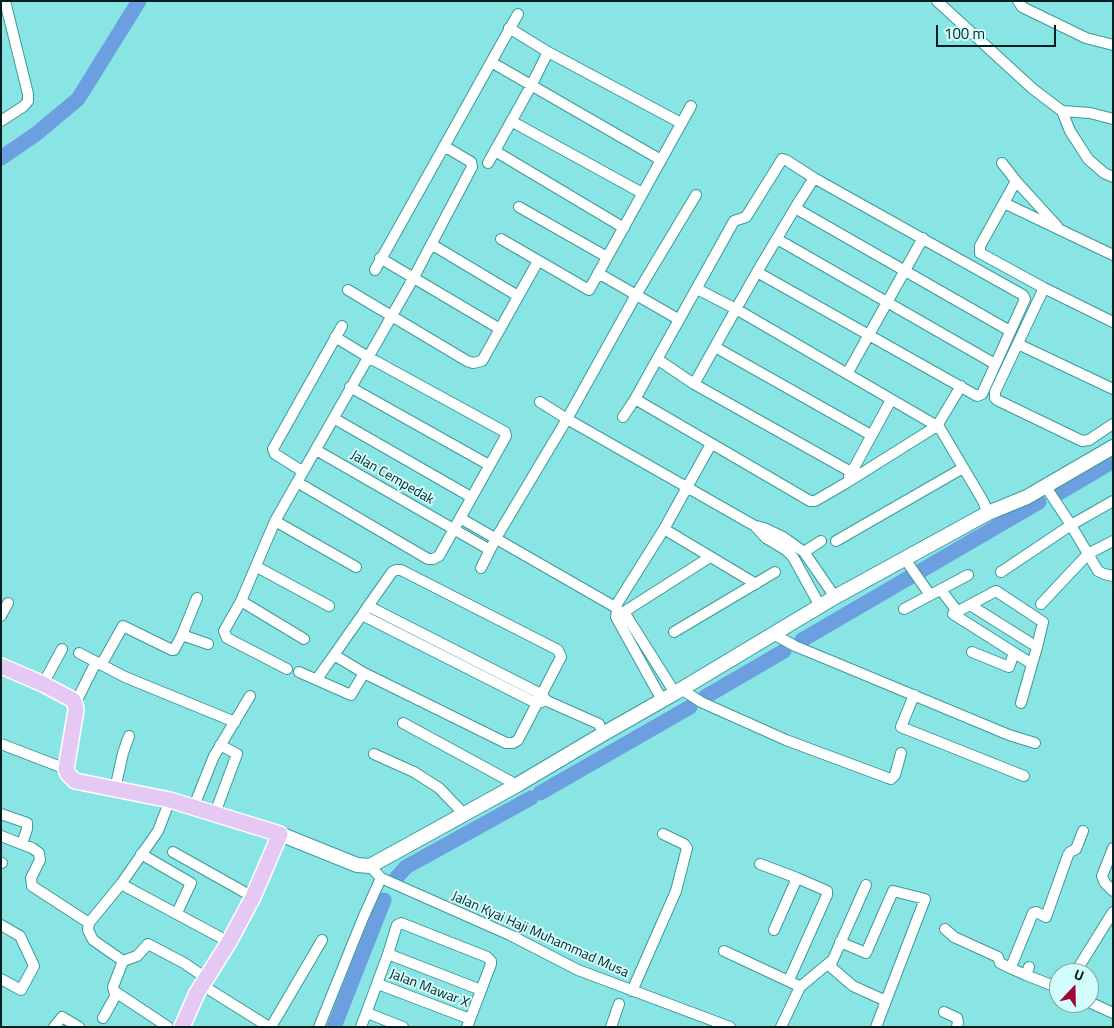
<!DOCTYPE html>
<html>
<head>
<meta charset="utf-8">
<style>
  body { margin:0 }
  #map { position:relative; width:1114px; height:1028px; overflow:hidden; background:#89e4e4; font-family:"Titillium Web",sans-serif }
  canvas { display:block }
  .frame { position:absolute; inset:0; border:2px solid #032020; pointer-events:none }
  .north { position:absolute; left:1049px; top:963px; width:50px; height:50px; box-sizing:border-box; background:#d2fdfc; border:1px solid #7fa5a4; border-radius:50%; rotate:21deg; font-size:14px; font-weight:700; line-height:20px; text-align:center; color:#032020 }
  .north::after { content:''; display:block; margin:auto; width:18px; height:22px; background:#a40735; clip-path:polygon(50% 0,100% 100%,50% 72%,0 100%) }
  .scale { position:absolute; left:936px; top:25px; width:120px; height:22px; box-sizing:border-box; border:2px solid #032020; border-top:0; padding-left:6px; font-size:15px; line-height:18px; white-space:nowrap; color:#032020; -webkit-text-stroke:4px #d2fdfc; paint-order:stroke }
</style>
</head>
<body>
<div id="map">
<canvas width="1114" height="1028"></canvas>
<div class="frame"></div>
<div class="north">U</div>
<div class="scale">100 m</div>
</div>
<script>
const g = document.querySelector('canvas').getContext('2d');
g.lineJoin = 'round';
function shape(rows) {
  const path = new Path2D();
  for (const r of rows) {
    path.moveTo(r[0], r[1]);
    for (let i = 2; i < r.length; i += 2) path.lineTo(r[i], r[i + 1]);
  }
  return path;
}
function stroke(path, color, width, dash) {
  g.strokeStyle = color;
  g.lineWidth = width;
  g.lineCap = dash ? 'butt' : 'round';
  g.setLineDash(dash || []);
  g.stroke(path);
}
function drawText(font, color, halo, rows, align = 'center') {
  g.font = font + ' "Titillium Web",sans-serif';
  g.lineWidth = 4;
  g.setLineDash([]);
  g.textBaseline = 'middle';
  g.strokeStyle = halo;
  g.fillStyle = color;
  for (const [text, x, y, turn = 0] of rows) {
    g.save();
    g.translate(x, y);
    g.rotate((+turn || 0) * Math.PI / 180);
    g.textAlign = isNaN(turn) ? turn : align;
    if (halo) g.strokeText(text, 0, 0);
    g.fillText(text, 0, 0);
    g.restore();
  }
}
stroke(shape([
  [1,158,36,134,78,99,139,1],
  [1059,493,1113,461],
  [802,640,1039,502],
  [705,697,784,651],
  [540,793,690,707],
  [396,878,406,867,531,798],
  [334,1027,384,900]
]), '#6c9fe0', 15);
const street = shape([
  [937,1,1033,89,1062,111,1090,113,1113,119],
  [1018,1,1022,7,1086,38,1113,45],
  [509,28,548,52,681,123],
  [491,62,661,160],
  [1062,111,1070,131,1088,159,1104,173,1113,177],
  [1,121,24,106,28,101,28,94,5,1],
  [511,121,642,193],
  [495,151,624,228],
  [488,163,531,86,548,52],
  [1002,163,1016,181,1057,226],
  [814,178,786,160,782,159,781,161,746,217,734,221,635,399,810,501,815,501,846,483,937,426,961,386],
  [1016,181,980,246,980,253,1044,288,1113,322],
  [1004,203,1113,255],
  [519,207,607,257],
  [795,208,1010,331],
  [501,239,589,290,691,106],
  [777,239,995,364],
  [431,244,518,296],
  [380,258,500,329,538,261],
  [375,270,518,14],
  [598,273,678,319],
  [1044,288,995,392,995,398,997,400,1082,441,1089,440,1113,424],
  [697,289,736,309,937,426],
  [348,290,467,361,473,363,482,361,500,329],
  [1018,344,1113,389],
  [715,347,871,435],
  [657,359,694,384,851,472],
  [847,374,923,238],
  [694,384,736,309,757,272,795,208,814,178,1023,295,1025,299,982,394,977,396,757,272],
  [350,387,489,465],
  [540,402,567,419,755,526,766,538,786,550,793,557,820,606],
  [623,417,635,399],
  [335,419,471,497],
  [938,425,983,501,988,513],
  [316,450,490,550],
  [302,471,275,454,273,449,342,326],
  [849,477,891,400],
  [297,482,428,559,433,559,439,556,506,436,505,432,368,357,335,337],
  [1046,487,1071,525,1098,571,1104,574,1113,576],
  [460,518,615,607,617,610,616,617,662,700],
  [275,521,356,567],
  [756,526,764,528,783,537,804,552,835,597],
  [664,529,756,584],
  [836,541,963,468],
  [804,552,821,541],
  [905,559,930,595],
  [257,567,329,606],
  [481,568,496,538,567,419,636,295,696,195],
  [1001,572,1071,525,1113,501],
  [941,590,957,611],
  [241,601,304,639],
  [1041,604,1088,554,1113,541],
  [970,605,1037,647],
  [368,606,541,694,547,701,599,724,603,734],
  [615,607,664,529,711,444],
  [904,609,968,575],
  [618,611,624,612,675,693],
  [362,615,536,703,542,702],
  [1,616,8,603],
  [616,617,710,557],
  [674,632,775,572],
  [773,634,795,646,841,665,1009,735,1035,743],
  [182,635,197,598],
  [972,652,1009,667,1014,653],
  [79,653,125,677,235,722],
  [334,655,364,673,506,743,513,743,518,740,561,657,558,650,401,570,396,570,392,572,334,655,319,676,317,680,351,695,364,673],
  [101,665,123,626,172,650,174,650,182,635,208,644],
  [287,669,227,638,224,631,241,601,275,521,414,277,472,167,471,162,444,146],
  [299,672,317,680],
  [43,684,62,649],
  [681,689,701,702,786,740,888,778,891,779,895,775,901,753],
  [914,695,901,727,1024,776],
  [1021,703,1037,647,1043,622,996,591,953,614,1032,664],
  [75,704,96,662],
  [403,723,517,785],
  [1,744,66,769],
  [374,754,414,772,439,788,464,814],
  [115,789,123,753,129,736],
  [170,800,158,831,121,884,89,923,88,930,93,940,123,961,137,956,148,944,184,963,206,978],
  [194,806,214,756,250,696],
  [215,813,237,754,220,745],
  [1,814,27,823,27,829,22,844],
  [1,836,32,848,39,853,40,860,31,878,32,886,89,923],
  [1113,848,1102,876,1105,883,1113,891],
  [173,852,253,897],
  [141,854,191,883,177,913],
  [1,863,2,863],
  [760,864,797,878],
  [370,866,381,878,510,935,578,970,730,1027],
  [121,884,229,942],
  [866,885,831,964,832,968,853,986,886,1001],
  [1,925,20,936,34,966,21,990,1,979],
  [945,929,954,937,998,957,1000,963,1010,968],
  [774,930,797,878,827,891,827,895,789,980],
  [840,942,866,953,893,891,925,899,876,1027],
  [724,951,799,986,800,987,781,1027],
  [388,954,481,990],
  [123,961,113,987,114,991,168,1027],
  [1029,967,1026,975,1059,988],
  [1075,973,1113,912],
  [1026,975,1010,968,1013,962,1033,913,1036,912,1046,917,1068,855,1070,852,1076,849,1083,831],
  [378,984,470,1019],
  [202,985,269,1027],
  [800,987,830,962],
  [632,991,676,891,687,848,684,844,663,834],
  [1089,1002,1113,1013],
  [944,1012,957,1018,958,1022,957,1027],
  [367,1013,403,1027],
  [103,1018,117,993],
  [54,1027,62,1017,79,1027],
  [271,1027,322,940],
  [319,1027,363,918,381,878],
  [361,1027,388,954,397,925,401,923,487,957,491,961,491,964,467,1027],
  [611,1027,619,1004]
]);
const secondary = shape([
  [280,834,357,865,370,866,517,785,603,734,675,693,835,597,988,513,1027,497,1113,447]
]);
const primary = shape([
  [1,666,43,684,73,700,75,704,76,710,66,769,68,774,75,781,170,800,280,834,253,897,229,942,197,993,182,1027]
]);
stroke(street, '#3c9a9a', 12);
stroke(secondary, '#3c9a9a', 16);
stroke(primary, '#fff', 18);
stroke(street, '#fff', 10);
stroke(secondary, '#fff', 14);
stroke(primary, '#e6c8f4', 15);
drawText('14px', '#032020', '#d2fdfc', [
  ["Jalan Cempedak",392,478,30],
  ["Jalan Kyai Haji Muhammad Musa",540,935,24],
  ["Jalan Mawar X",429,989,21]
]);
</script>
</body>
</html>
